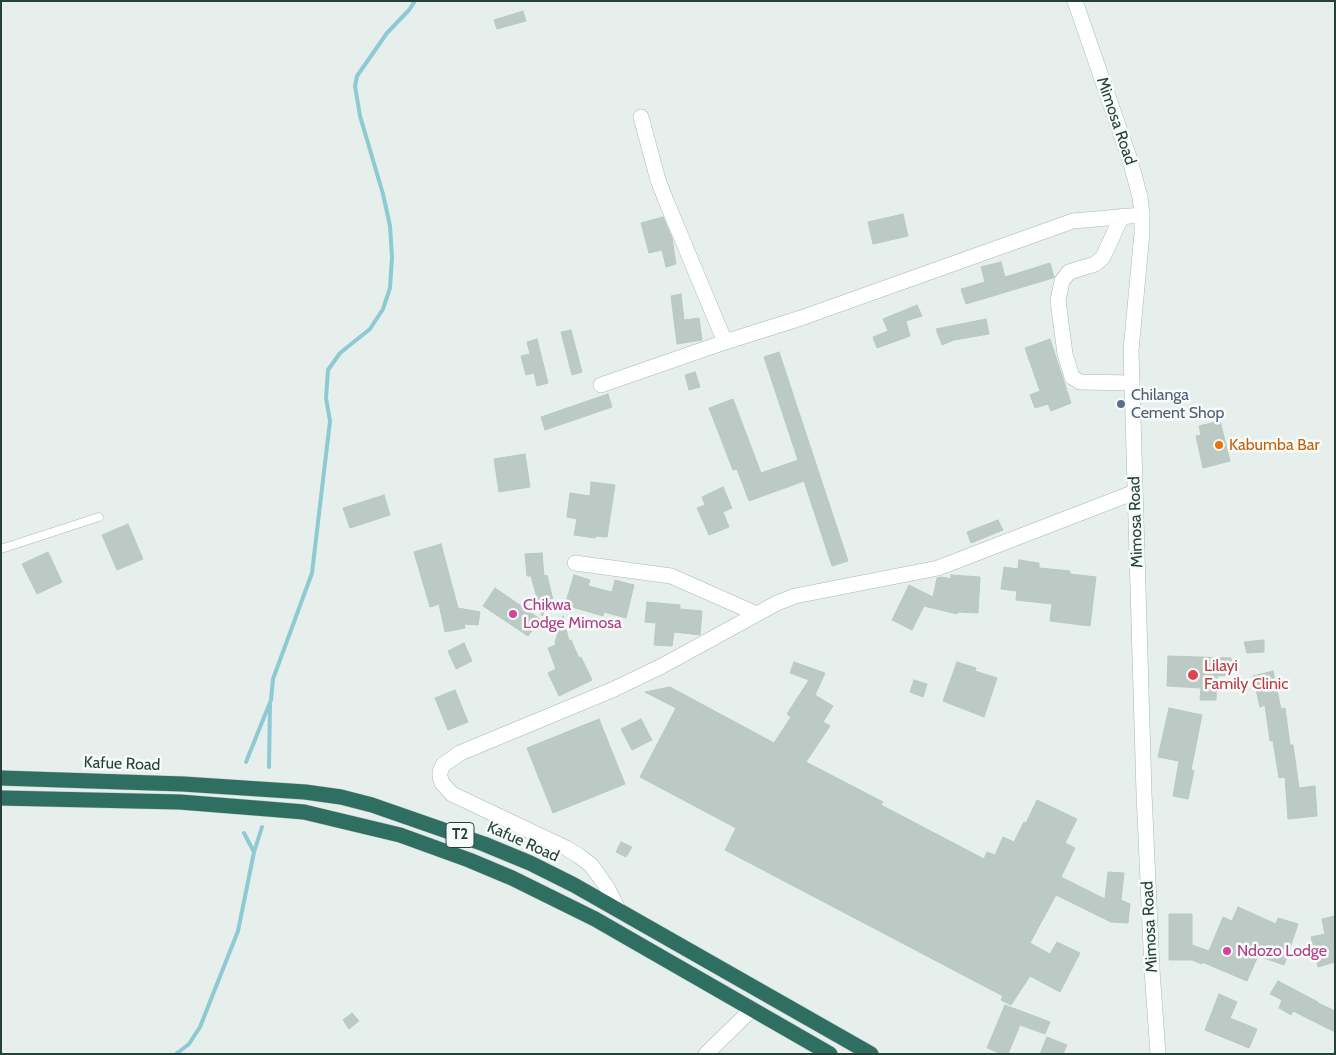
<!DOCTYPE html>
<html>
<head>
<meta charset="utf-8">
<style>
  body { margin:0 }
  #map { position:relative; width:1336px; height:1055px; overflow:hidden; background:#e6efeb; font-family:Cabin,sans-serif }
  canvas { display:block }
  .frame { position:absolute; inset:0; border:2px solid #24423a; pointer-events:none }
</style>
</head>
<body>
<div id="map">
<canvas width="1336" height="1055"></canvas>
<div class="frame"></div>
</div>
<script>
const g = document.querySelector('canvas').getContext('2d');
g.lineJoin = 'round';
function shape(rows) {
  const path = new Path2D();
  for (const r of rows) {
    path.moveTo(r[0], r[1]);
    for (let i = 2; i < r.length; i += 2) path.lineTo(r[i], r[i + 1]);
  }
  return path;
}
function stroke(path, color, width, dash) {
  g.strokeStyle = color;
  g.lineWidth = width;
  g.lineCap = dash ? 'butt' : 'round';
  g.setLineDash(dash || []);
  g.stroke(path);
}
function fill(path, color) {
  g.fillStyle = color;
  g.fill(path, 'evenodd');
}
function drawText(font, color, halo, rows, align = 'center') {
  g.font = font + ' Cabin,sans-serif';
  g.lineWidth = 5;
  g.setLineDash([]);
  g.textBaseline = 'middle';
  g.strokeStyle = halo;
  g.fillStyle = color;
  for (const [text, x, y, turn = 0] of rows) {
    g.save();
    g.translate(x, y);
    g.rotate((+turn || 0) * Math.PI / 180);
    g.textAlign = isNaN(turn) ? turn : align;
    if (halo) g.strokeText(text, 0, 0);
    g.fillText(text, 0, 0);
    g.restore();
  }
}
stroke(shape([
  [246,762,271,700,273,679,312,573,330,421,326,398,328,370,340,353,370,329,383,309,390,288,392,257,390,226,383,194,360,116,355,86,357,76,387,33,409,10,415,1],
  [269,767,270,704],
  [254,852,262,827],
  [176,1054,189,1044,200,1027,238,931,254,852,244,833]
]), '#8ec9d4', 4);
const building = shape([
  [523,11,526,21,497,29,494,20,523,11],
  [903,214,908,236,873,244,868,222,903,214],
  [663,217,672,238,676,264,666,267,662,250,649,253,641,223,663,217],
  [1001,262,1005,277,1050,263,1054,277,1053,278,966,304,961,289,985,282,981,267,1001,262],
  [681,294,684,320,699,318,702,340,677,344,671,296,681,294],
  [917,305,922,316,906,321,910,336,877,348,873,337,888,331,883,319,917,305],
  [986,319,989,334,954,340,942,345,936,329,986,319],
  [571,330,582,372,572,375,561,332,571,330],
  [537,339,548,383,537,386,534,373,526,375,521,356,530,354,527,342,537,339],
  [1050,339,1071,403,1051,411,1048,404,1035,408,1030,395,1040,391,1025,348,1050,339],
  [779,352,848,561,832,566,804,481,749,501,737,469,733,470,709,408,733,399,761,473,798,460,764,357,779,352],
  [695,372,700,387,689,390,685,375,695,372],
  [608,394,612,407,545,430,541,417,608,394],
  [1220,421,1230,461,1203,468,1196,436,1201,435,1199,426,1220,421],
  [525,454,530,487,499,492,494,459,525,454],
  [591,482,615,485,607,537,596,536,595,538,574,535,577,519,567,517,570,493,590,496,591,482],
  [723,487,732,508,723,512,729,527,709,535,697,508,705,505,702,497,723,487],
  [384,495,390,515,350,528,343,508,384,495],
  [998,520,1003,530,971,543,967,532,998,520],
  [128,524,143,559,117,570,102,535,128,524],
  [441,544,458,608,480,612,478,625,464,624,465,628,445,632,439,604,430,607,414,552,441,544],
  [48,552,62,582,37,594,22,564,48,552],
  [542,553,544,576,547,575,553,600,542,616,531,576,527,576,525,554,542,553],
  [1019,560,1039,563,1039,568,1070,571,1070,574,1096,577,1090,626,1050,621,1052,604,1016,600,1017,591,1001,589,1004,567,1018,569,1019,560],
  [574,575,590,580,588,586,612,592,615,580,634,585,626,618,604,612,603,616,565,605,574,575],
  [951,575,980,577,978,613,958,612,957,614,924,606,912,630,892,620,909,585,933,597,937,578,942,577,951,579,951,575],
  [495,588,540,619,528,636,483,606,495,588],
  [647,602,680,605,680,609,702,611,700,635,674,632,672,646,654,645,656,623,645,622,647,602],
  [563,616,569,641,571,640,579,658,581,657,592,680,559,696,548,673,556,669,548,648,556,645,555,642,563,616],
  [1264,640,1264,652,1247,653,1244,642,1264,640],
  [464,643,472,661,456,669,448,651,464,643],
  [1168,656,1231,658,1232,675,1217,676,1216,700,1200,700,1201,688,1167,686,1168,656],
  [794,662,825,673,815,695,833,706,823,722,830,726,806,762,883,802,881,805,984,859,987,852,995,855,1003,837,1014,842,1024,822,1026,823,1037,800,1077,819,1065,843,1075,848,1061,877,1105,899,1108,872,1124,873,1121,900,1130,904,1128,923,1111,922,1056,895,1030,943,1050,954,1057,942,1080,953,1060,992,1030,976,1011,1005,1001,1000,1003,996,725,850,736,828,640,777,676,708,645,692,670,687,774,743,791,717,787,714,809,680,790,673,794,662],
  [957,662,976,668,975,671,997,678,984,717,943,701,957,662],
  [1273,671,1281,709,1285,708,1290,745,1293,745,1299,788,1315,786,1317,816,1288,819,1285,777,1279,778,1273,741,1270,741,1265,705,1260,707,1253,676,1273,671],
  [914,680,927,684,923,697,910,692,914,680],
  [455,690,468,722,448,730,435,698,455,690],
  [1169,708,1202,715,1191,770,1194,771,1188,799,1173,796,1179,761,1158,757,1169,708],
  [599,719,625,784,553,813,527,748,599,719],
  [641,719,652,740,632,750,621,729,641,719],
  [621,842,632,847,626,857,616,852,621,842],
  [1238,907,1276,924,1278,918,1298,924,1284,965,1258,956,1247,981,1202,962,1202,964,1192,960,1169,960,1169,914,1192,914,1192,945,1209,951,1223,917,1232,921,1238,907],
  [1335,916,1335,962,1318,967,1311,937,1325,934,1322,919,1335,916],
  [1278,981,1318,1002,1318,1003,1335,1011,1335,1032,1293,1011,1291,1015,1279,1008,1282,1000,1270,994,1278,981],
  [1219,994,1237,1002,1230,1018,1257,1029,1249,1048,1205,1030,1219,994],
  [1005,1005,1050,1022,1045,1034,1020,1025,1008,1054,1002,1054,987,1048,1005,1005],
  [352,1013,359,1021,349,1029,343,1020,352,1013],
  [1047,1037,1067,1045,1063,1054,1040,1054,1047,1037]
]);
fill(building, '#bbcac4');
stroke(building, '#b8c9c2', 1);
const lane = shape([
  [1,549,99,517]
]);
const street = shape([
  [641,117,658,180,667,203,725,342],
  [1122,216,1103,257,1095,264,1069,272,1062,281,1058,300,1065,354,1072,377,1080,382,1132,383],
  [601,385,725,342,801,318,1073,221,1142,215],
  [575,563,671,576,757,614],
  [618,909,608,889,599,876,591,865,579,856,566,848,452,794,442,783,440,777,440,772,443,765,460,753,612,690,662,666,777,603,795,596,938,568,1135,492],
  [706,1054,752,1009]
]);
const secondary = shape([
  [1075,1,1130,160,1140,197,1142,215,1142,233,1131,350,1132,383,1144,793,1152,970,1158,1054]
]);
const highway = shape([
  [1,778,183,784,305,792,341,797,372,805,484,844,530,863,574,885,871,1054],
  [1,798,180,802,268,809,304,812,400,835,469,860,512,878,595,919,830,1054]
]);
stroke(lane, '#a8b8b2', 9);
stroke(street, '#a8b8b2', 16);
stroke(secondary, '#a4bbb3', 16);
stroke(highway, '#c2cac8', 16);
stroke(lane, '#fff', 8);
stroke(street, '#fff', 15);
stroke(secondary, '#fff', 15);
stroke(highway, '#2f6f62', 15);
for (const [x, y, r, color] of [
  [1121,404,5,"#5c6f8a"],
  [1219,445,5,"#e8710a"],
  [513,614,5,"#d1479c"],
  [1193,675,6,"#e0444e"],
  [1227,951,5,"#d1479c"]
]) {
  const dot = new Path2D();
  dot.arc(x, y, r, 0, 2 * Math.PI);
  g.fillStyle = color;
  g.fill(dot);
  stroke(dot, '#f7fbf9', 2);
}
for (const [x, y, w] of [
  [460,835,28]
]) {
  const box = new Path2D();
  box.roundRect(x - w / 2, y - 12.5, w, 25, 4);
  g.fillStyle = '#f7fbf9';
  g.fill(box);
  stroke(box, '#24423a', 1);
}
drawText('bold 15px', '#24423a', null, [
  ["T2",460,835]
]);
drawText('16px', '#24423a', '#f7fbf9', [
  ["Mimosa Road",1116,121,71],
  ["Mimosa Road",1136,522,-92],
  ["Kafue Road",122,764,2],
  ["Kafue Road",523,842,24],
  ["Mimosa Road",1150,927,-93]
]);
drawText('16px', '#4e5e75', '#f7fbf9', [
  ["Chilanga",1131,395],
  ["Cement Shop",1131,413]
], 'left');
drawText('16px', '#c56008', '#f7fbf9', [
  ["Kabumba Bar",1229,445]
], 'left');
drawText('16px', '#b23c85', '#f7fbf9', [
  ["Chikwa",523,605],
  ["Lodge Mimosa",523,623],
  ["Ndozo Lodge",1237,951]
], 'left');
drawText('16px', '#be3a42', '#f7fbf9', [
  ["Lilayi",1204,666],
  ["Family Clinic",1204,684]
], 'left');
</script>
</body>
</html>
